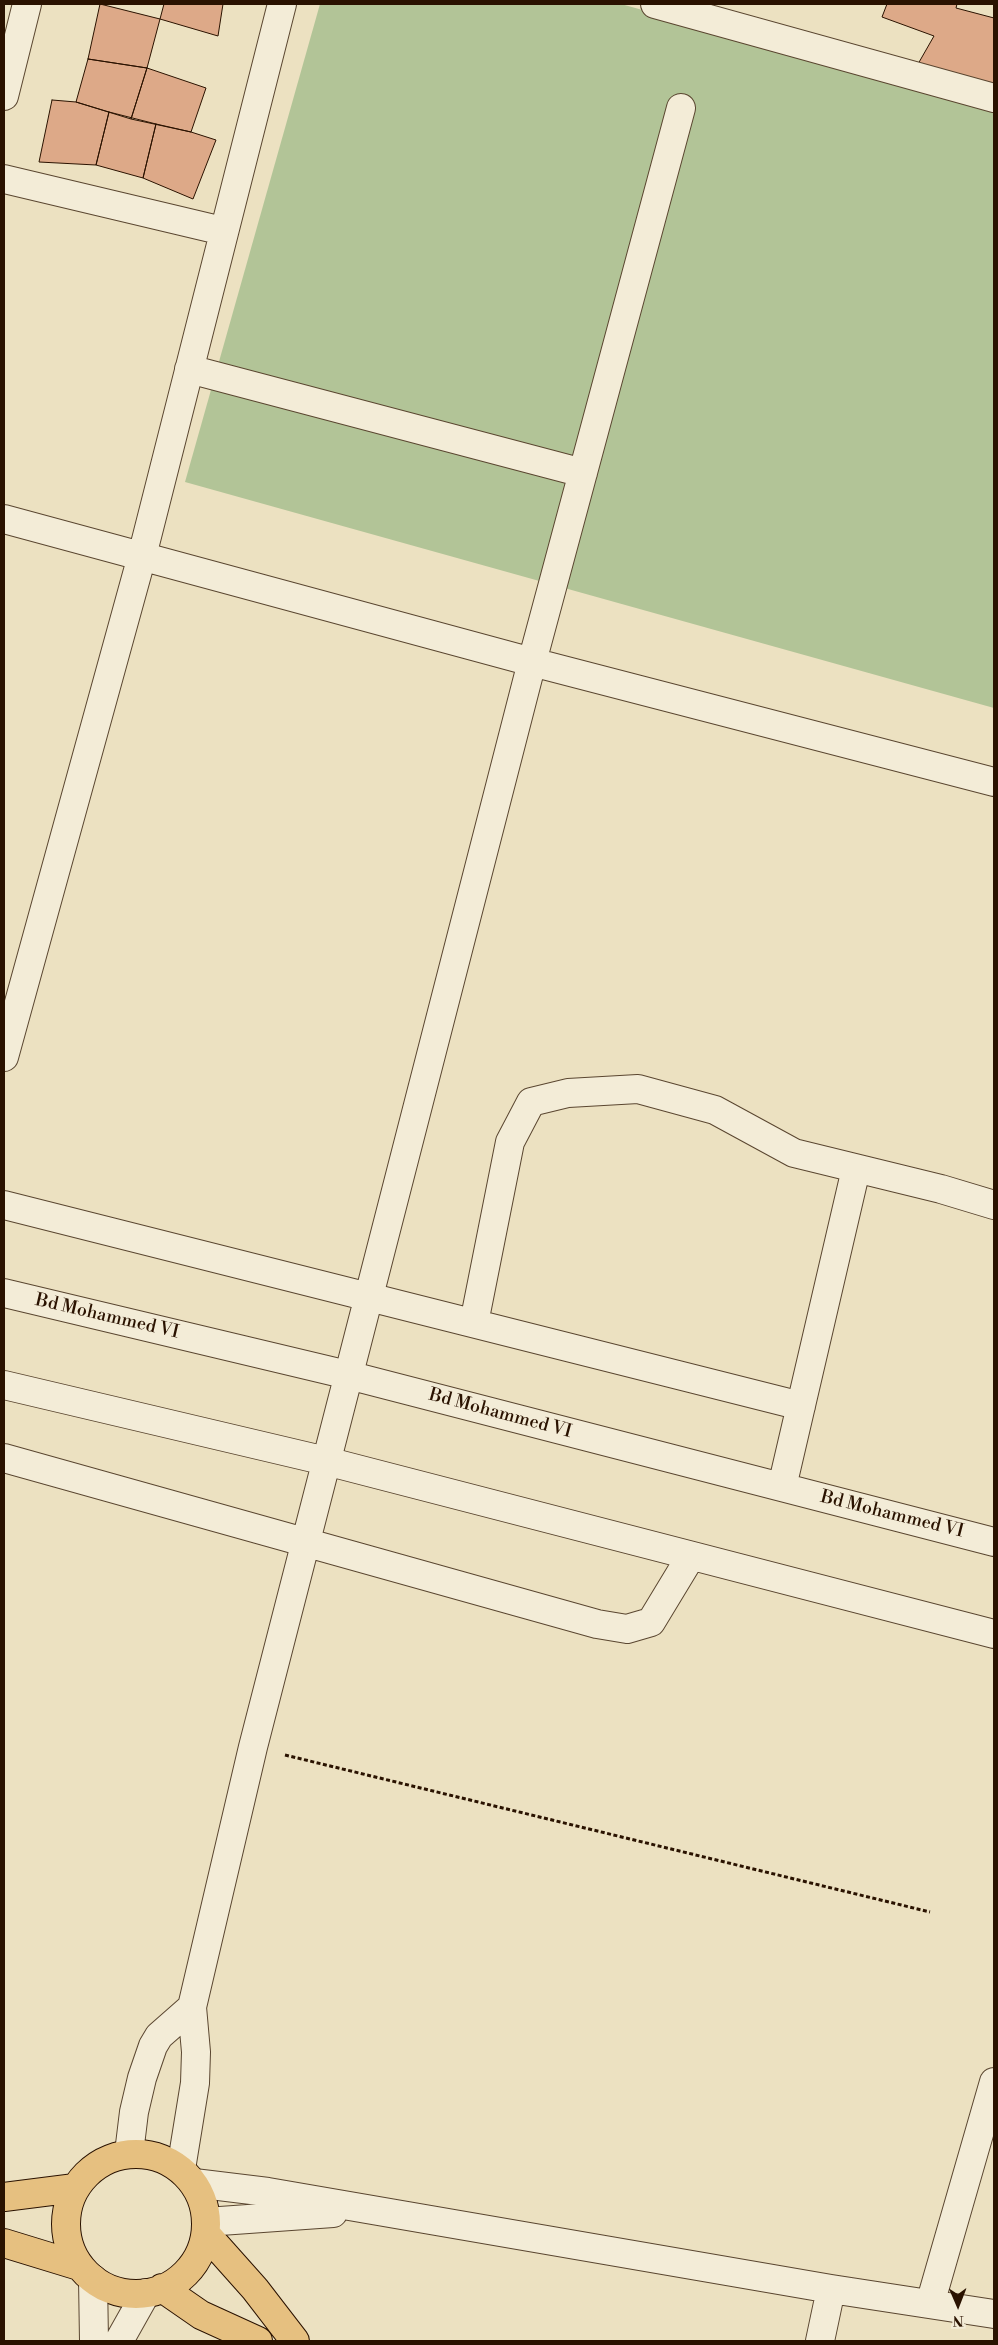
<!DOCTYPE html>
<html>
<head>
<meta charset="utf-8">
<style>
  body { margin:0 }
  #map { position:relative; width:998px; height:2345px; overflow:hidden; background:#ece1c1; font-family:"Libre Bodoni",serif }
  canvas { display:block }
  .frame { position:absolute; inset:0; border:5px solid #2a1200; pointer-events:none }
  .north { position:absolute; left:933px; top:2280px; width:50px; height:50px; -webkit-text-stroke:4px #f3ecd7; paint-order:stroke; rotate:179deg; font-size:14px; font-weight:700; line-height:20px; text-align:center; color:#2a1200 }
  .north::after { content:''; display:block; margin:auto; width:18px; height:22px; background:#2a1200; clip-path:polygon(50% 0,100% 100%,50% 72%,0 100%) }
</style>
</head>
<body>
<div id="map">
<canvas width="998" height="2345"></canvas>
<div class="frame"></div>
<div class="north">N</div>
</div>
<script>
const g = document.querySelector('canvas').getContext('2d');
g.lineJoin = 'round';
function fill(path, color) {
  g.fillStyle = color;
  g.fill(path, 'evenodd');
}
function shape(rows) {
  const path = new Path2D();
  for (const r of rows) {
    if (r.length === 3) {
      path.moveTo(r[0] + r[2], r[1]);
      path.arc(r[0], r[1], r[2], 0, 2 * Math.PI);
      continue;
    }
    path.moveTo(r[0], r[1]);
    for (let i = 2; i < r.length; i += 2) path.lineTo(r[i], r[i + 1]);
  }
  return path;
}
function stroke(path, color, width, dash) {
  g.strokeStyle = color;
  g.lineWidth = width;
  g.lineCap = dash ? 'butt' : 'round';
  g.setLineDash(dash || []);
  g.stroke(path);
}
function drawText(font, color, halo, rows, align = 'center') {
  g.font = font + ' "Libre Bodoni",serif';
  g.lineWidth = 4;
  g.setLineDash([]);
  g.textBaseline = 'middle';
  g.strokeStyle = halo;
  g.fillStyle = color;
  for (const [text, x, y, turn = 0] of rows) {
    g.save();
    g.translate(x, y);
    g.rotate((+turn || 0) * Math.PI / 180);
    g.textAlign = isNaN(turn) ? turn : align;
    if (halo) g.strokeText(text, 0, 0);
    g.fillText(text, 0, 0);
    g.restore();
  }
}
fill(shape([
  [320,4,621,4,994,108,994,708,185,482]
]), '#b2c497');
const building = shape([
  [100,4,160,19,147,68,88,59,100,4],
  [164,4,223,4,218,36,160,19,164,4],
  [887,4,957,4,956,8,994,18,994,90,914,71,934,36,882,17,887,4],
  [88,59,147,68,131,119,76,102,88,59],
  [147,68,206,88,191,132,131,119,147,68],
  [52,100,76,102,109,112,96,165,39,162,52,100],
  [109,112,156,124,143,178,96,165,109,112],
  [156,124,191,132,216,140,193,199,143,178,156,124]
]);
fill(building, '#dda988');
stroke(building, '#2a1200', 1);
const minor = shape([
  [655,4,994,98],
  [4,96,27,4],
  [4,179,223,231],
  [189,369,583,473],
  [4,519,532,662,994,782],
  [4,1057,142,556,282,4],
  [4,1205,801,1406],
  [4,1293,348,1375,994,1542],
  [474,1323,510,1142,531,1102,568,1093,638,1089,715,1110,794,1153,941,1189,994,1205],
  [4,1385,326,1461,994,1634],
  [4,1458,597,1624,627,1629,651,1622,691,1556],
  [782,1487,856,1169],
  [129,2153,134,2112,142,2078,153,2046,159,2036,192,2007],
  [181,2169,195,2083,196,2052,192,2007,253,1747,532,662,681,108],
  [194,2183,268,2192,831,2289,994,2314],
  [206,2222,333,2213],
  [93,2279,94,2341],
  [930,2304,994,2082],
  [119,2341,146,2293],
  [820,2341,831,2289]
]);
const major = shape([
  [136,2224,70],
  [4,2197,75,2188],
  [206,2234,255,2289,295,2341],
  [4,2243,79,2266],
  [162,2288,201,2315,258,2341]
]);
stroke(minor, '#5a4630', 30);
stroke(major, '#2a1200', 30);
stroke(shape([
  [285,1755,930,1912]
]), '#2a1200', 3, [4, 2.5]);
stroke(minor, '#f3ecd7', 28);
stroke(major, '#e6c080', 28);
drawText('18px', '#2a1200', '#f3ecd7', [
  ["Bd Mohammed VI",107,1317,13],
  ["Bd Mohammed VI",500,1414,15],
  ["Bd Mohammed VI",892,1515,14]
]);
</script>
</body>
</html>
